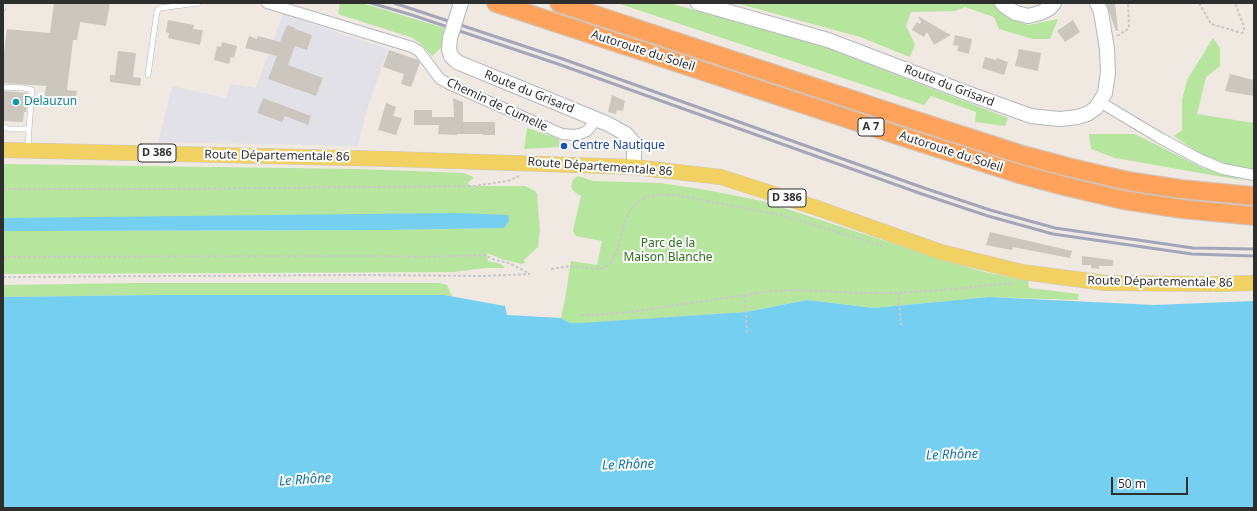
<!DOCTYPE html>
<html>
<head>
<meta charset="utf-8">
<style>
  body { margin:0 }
  #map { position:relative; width:1257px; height:511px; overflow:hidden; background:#efe9e1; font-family:"Noto Sans",sans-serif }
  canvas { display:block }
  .frame { position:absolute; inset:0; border:4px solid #2e2e2e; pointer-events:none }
  .scale { position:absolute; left:1111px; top:477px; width:77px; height:18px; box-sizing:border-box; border:2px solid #2e2e2e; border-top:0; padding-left:5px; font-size:12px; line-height:14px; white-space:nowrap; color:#2e2e2e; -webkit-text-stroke:3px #fff; paint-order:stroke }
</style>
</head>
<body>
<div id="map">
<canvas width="1257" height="511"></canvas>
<div class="frame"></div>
<div class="scale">50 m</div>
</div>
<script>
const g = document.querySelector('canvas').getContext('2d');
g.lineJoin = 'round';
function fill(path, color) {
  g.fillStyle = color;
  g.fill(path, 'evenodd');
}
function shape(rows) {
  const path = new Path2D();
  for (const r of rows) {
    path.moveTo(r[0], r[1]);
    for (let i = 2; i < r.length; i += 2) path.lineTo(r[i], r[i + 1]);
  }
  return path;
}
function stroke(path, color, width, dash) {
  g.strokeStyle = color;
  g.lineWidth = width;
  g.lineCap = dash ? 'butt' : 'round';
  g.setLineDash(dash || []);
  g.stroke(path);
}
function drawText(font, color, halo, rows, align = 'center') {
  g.font = font + ' "Noto Sans",sans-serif';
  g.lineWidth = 4;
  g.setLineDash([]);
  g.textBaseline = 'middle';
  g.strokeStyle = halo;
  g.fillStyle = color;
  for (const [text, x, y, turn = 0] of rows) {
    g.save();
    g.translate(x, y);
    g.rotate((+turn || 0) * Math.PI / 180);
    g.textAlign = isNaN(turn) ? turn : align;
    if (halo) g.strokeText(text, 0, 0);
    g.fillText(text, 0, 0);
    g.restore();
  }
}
fill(shape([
  [283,14,388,49,367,110,358,146,158,142,172,86,226,98,230,84,256,88]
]), '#e3e1e8');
fill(shape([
  [340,3,360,3,372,6,444,28,442,40,442,47,432,56,421,44,413,38,338,14],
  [617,3,669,3,822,46,1008,118,1005,126,975,122,976,112,931,96,924,105],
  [736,3,993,3,1008,18,1028,25,1058,19,1050,39,1033,39,999,29,994,17,965,7,955,11,911,12,906,26,915,44,910,57,860,37],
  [1213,38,1220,48,1220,66,1206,77,1197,114,1254,123,1254,170,1235,167,1200,154,1174,136,1182,130,1182,100,1187,80],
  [527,128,559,139,560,147,524,149],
  [1089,134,1135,134,1203,168,1246,181,1115,158,1091,149],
  [3,164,358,169,464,173,473,177,473,179,468,182,469,186,525,186,535,191,537,194,540,230,538,247,524,260,525,263,522,264,501,259,487,253,488,261,501,264,505,268,485,268,454,272,3,274,3,231,386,230,504,228,3,218],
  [578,176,593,181,660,183,707,190,762,201,953,263,985,272,1028,281,1029,288,1079,294,1078,300,989,297,874,308,807,300,746,312,592,323,570,323,561,318,565,299,571,261,597,265,602,241,576,236,573,231,581,196,573,191,571,186,573,180],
  [139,283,438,283,447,285,452,296,444,295,157,295,3,297,3,285]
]), '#b6e59e');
fill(shape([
  [456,213,508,215,509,221,504,228,386,230,3,231,3,218],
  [157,295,444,295,505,306,507,315,561,318,570,323,581,323,746,312,807,300,874,308,989,297,1154,305,1254,301,1254,508,3,508,3,297]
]), '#75cff0');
fill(shape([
  [54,3,110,3,106,26,80,22,77,40,73,40,67,90,77,91,75,104,44,100,46,86,3,83,3,59,7,29,50,33],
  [1106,3,1115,3,1118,31,1116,31],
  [918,16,940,29,951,35,934,45,927,32,924,37,912,30,917,22,920,24,921,22],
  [168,20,194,25,193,29,203,30,200,45,168,38,169,33,166,32],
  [1073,20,1080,32,1065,42,1057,31],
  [287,25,296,28,295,29,312,35,307,50,295,46,288,65,323,78,316,96,268,79,277,56,245,48,249,36,257,39,258,36,280,42],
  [955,35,972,39,969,54,957,51,959,46,953,45],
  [222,42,237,46,234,58,231,57,229,64,214,60,217,46,221,47],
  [1019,49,1041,53,1038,71,1015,66],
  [389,50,418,60,420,63,411,87,401,84,404,74,383,67],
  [118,51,136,53,133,77,141,78,140,86,110,82,110,75,115,75],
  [985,57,996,60,997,58,1008,62,1004,75,982,68],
  [1230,74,1254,80,1254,96,1225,91],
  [3,91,28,93,26,112,24,112,23,122,3,121],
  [612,95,625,101,623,111,617,110,616,114,608,112],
  [263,98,311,116,308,125,285,116,282,122,257,113],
  [453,98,463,102,463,122,495,122,495,135,483,135,483,134,457,134,457,135,438,134,439,125,414,125,414,110,432,110,432,117,454,117],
  [386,103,396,107,393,116,402,118,396,135,378,130],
  [990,232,1072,251,1070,258,1013,247,1012,250,986,245],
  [1082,256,1113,260,1113,266,1099,266,1099,269,1091,268,1091,265,1082,265]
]), '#cbc7bf');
const lane = shape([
  [3,8,3,3],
  [148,75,157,11,160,8,198,3],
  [3,87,24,88,32,90,29,129],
  [3,127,9,129,29,129,28,149]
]);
const street = shape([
  [267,3,412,47,419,51,440,79,449,84,562,134,574,135,580,134,587,131,596,120],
  [1100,102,1160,138,1201,160,1223,169,1254,175]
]);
const secondary = shape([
  [698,3,828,40,967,93,1031,116,1049,118,1061,119,1077,117,1087,114,1096,108,1105,93,1108,73,1107,49,1101,12,1097,3],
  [1002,3,1006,7,1016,13,1028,16,1040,13,1050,8,1054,3],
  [450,38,449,49,451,56,457,62,608,124,626,134,633,142,634,146,634,167]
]);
const primary = shape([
  [3,150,391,159,634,167,721,177,814,207,941,252,1022,272,1105,283,1217,284,1254,283]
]);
const highway = shape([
  [496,3,900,136,1019,174,1064,186,1123,200,1182,209,1254,216],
  [559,3,905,117,1023,155,1068,167,1128,181,1181,189,1254,196]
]);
stroke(lane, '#b4b7c1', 6);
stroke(street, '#b4b7c1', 12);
stroke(secondary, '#b4b7c1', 16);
stroke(primary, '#c9c9c9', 16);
stroke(highway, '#c9c9c9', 20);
stroke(shape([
  [1199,3,1211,24,1242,33,1244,31,1244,27,1235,3],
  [1117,36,1128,29,1129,26,1128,3],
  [3,189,165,189,475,186,508,181,519,176],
  [3,257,368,256,430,257,485,255,495,260,509,263,517,267,530,274],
  [551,269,570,266,599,269,604,268,608,265,613,260,615,255,626,219,631,209,637,203,644,198,656,195,676,195,781,215,883,246],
  [3,277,363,275,483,276,530,274],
  [898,293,901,325],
  [745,295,747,333],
  [581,315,595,315,631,312,771,291,800,290,860,293,898,293,942,290,1011,283]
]), '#c9c9c9', 2, [3, 2]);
stroke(lane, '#fff', 5);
stroke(street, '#fff', 10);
stroke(secondary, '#fff', 14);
stroke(primary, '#f2d163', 15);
stroke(highway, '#ffa35c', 18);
stroke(shape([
  [371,3,412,15,558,64,922,194,988,216,1053,234,1192,254,1254,256],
  [394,3,560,58,924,188,990,210,1055,228,1193,248,1254,249]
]), '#a3a6b8', 3);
const secondaryBridge = shape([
  [450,38,461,3]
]);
stroke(secondaryBridge, '#b4b7c1', 16, []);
stroke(secondaryBridge, '#fff', 14);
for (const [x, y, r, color] of [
  [16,102,4,"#0f9aa8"],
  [564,146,4,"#1a4fb4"]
]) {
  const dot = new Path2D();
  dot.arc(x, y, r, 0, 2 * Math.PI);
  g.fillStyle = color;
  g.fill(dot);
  stroke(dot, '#fff', 1.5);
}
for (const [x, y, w] of [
  [871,127,26],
  [157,153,38],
  [787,198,38]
]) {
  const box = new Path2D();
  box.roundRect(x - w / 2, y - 9, w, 18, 3);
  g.fillStyle = '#fff';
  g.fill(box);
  stroke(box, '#2e2e2e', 1);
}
drawText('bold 11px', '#2e2e2e', null, [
  ["A 7",871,127],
  ["D 386",157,153],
  ["D 386",787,198]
]);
drawText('12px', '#2e2e2e', '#fff', [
  ["Autoroute du Soleil",643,51,18],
  ["Route du Grisard",949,86,21],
  ["Route du Grisard",529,92,22],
  ["Chemin de Cumelle",497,105,25],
  ["Autoroute du Soleil",951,152,18],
  ["Route Départementale 86",277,156,1],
  ["Route Départementale 86",600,167,4],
  ["Route Départementale 86",1160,282,1]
]);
drawText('12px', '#0d838f', '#fff', [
  ["Delauzun",24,102]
], 'left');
drawText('12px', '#164399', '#fff', [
  ["Centre Nautique",572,146]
], 'left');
drawText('12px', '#2c6e1b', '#fff', [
  ["Parc de la",668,244],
  ["Maison Blanche",668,258]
]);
drawText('italic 13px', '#0d6fa3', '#fff', [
  ["Le Rhône",952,455,-2],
  ["Le Rhône",628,465,-2],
  ["Le Rhône",305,480,-4]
]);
</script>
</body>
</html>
